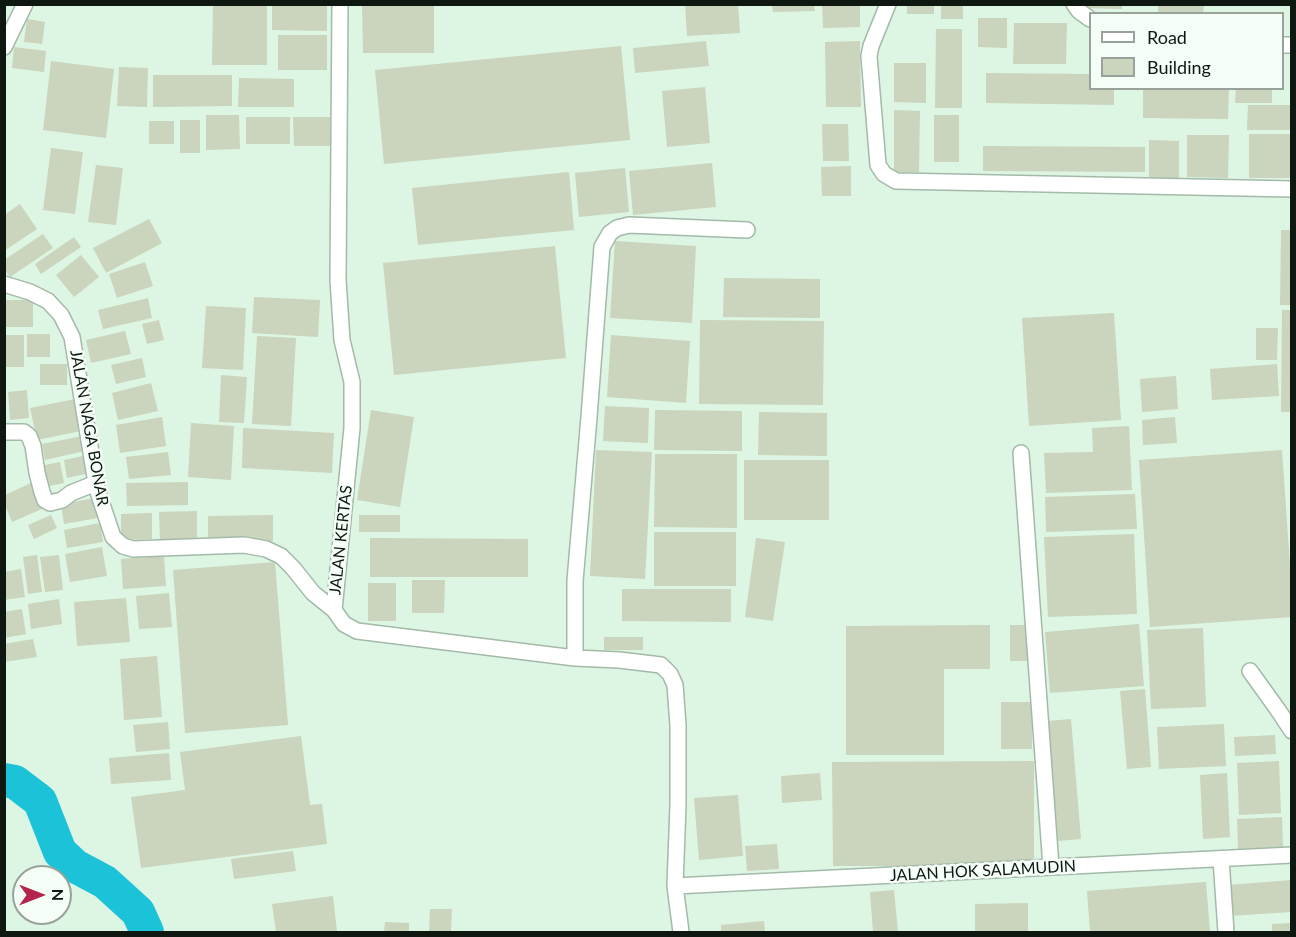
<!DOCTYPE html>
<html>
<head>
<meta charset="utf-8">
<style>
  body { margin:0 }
  #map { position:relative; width:1296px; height:937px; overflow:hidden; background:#ddf5e3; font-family:Lato,sans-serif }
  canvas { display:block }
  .frame { position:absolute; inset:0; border:6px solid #0f1711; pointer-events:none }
  .legend { position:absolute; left:1089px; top:12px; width:195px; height:78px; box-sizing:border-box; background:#f4fef7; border:2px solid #98a29b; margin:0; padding:8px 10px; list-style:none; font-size:18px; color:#0f1711 }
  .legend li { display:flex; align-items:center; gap:12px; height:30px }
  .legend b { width:30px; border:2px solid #98a29b }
  .north { position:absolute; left:12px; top:865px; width:60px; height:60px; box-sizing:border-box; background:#f4fef7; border:2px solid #98a29b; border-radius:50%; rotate:90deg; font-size:16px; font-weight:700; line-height:24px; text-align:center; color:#0f1711 }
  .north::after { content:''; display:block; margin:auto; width:21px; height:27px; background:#b5244d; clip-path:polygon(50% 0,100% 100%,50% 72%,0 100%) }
</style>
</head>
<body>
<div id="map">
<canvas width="1296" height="937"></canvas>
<div class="frame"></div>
<ul class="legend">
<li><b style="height:8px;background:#fff"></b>Road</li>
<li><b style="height:16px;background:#cbd4bc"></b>Building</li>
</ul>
<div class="north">N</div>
</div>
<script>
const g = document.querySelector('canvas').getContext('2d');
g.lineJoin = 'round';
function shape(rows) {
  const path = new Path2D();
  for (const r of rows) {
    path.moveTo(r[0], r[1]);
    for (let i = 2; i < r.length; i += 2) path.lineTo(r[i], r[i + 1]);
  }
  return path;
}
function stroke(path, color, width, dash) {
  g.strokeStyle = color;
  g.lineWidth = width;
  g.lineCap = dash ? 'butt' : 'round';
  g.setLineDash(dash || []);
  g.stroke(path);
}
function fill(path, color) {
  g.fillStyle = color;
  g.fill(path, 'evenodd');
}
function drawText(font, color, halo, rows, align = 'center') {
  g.font = font + ' Lato,sans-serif';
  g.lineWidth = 5;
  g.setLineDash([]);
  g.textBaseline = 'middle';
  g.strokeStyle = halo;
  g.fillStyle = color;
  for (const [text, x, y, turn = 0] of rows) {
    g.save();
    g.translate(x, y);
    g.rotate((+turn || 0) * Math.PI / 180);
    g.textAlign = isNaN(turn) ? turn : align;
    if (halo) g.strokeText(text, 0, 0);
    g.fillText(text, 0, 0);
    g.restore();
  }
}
stroke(shape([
  [4,780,15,782,40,801,60,852,75,866,105,882,138,912,147,932]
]), '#1bc2d8', 34);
fill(shape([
  [213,4,267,4,267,65,212,65],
  [272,4,327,4,327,31,272,30],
  [362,4,434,4,434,53,363,53],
  [685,4,738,4,740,33,687,36],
  [822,4,860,4,860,27,823,28],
  [907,4,934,4,934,14,907,14],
  [941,4,963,4,963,19,941,19],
  [1082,4,1122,4,1122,9,1082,8],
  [1158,4,1204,4,1203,13,1158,12],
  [772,5,814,5,815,11,773,12],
  [978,18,1007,18,1007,48,978,47],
  [27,19,45,22,42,44,24,42],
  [1014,23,1067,23,1066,64,1013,64],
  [936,29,962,29,962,108,935,108],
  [278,35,327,35,327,70,278,70],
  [706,41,709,66,635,73,633,48],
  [860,41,861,107,826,107,825,42],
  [621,46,630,140,384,164,375,70],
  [14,47,46,51,44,72,12,68],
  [51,61,114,69,106,138,43,130],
  [894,63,926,63,926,103,894,102],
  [119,67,148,68,147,107,117,106],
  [986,73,1090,74,1090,88,1114,88,1114,105,986,103],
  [153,75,232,75,232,106,153,107],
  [239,78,294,79,294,107,238,107],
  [705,87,710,143,667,147,662,91],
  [1143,88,1229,88,1228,119,1143,118],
  [1236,88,1272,88,1272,103,1235,103],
  [1248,105,1292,105,1292,130,1247,130],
  [894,110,920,111,919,172,894,172],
  [206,115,239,115,240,149,206,150],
  [934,115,959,115,959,162,934,162],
  [246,117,290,117,290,144,246,144],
  [293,117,330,117,330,146,294,146],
  [180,120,200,120,200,153,180,153],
  [149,121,174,121,174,144,149,144],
  [822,124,848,124,849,161,823,161],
  [1249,134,1292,134,1292,178,1249,178],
  [1187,135,1229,135,1228,178,1187,177],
  [1149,140,1179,141,1179,178,1149,178],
  [983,146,1145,147,1145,172,983,171],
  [51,148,83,152,75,214,43,210],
  [712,163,716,207,633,215,629,171],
  [96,165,123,168,116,225,88,222],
  [851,166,851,196,822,196,821,167],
  [625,168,629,212,579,217,575,173],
  [569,172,574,230,418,245,412,188],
  [20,204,37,229,4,251,4,215],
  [149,219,162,243,106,273,93,248],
  [1281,230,1292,230,1292,305,1280,305],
  [43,234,53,248,10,277,4,269,4,260],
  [74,237,81,247,41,274,35,264],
  [615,241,696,246,692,323,610,318],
  [555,246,566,358,394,375,383,263],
  [81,255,99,277,74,297,56,275],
  [145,262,153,286,117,298,109,274],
  [724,278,820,279,820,318,723,317],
  [254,297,320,300,318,337,252,333],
  [148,298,152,318,103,329,98,310],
  [4,300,33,300,33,327,4,327],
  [206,306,246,308,243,370,202,368],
  [1282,310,1292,310,1292,412,1281,412],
  [1114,313,1121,420,1029,426,1022,318],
  [159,320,164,340,147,344,142,324],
  [700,320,824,321,823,405,699,404],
  [1256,328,1278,328,1277,360,1256,360],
  [125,331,131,354,91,363,86,340],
  [27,334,50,334,50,357,27,357],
  [6,335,24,335,24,367,6,367],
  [611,335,690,341,686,403,607,397],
  [257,336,296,338,291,426,252,424],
  [142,358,146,377,116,384,111,365],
  [40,364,67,364,67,385,40,385],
  [1277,364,1279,396,1212,400,1210,369],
  [221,375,247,377,244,423,219,422],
  [1176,376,1178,409,1142,412,1140,379],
  [151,383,158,411,118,420,112,393],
  [27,390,29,418,10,420,8,392],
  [75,399,81,431,37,440,30,408],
  [605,406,649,408,648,443,603,441],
  [371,410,414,417,400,507,357,500],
  [655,410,742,411,742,451,654,450],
  [759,412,827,413,827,456,758,455],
  [162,417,166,446,120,453,116,425],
  [1175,417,1177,443,1143,445,1142,420],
  [191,423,234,426,231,480,188,477],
  [1129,426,1132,490,1046,493,1044,453,1093,452,1092,428],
  [243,428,334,433,332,473,242,468],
  [82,436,85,451,45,460,42,444],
  [596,450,652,452,645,579,590,576],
  [1282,450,1292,594,1292,617,1150,627,1139,460],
  [168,452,171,475,129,479,126,457],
  [655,454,737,454,737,528,654,527],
  [87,455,90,473,67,478,64,460],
  [744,460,829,460,829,520,744,520],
  [60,462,64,483,44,487,40,466],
  [188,482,188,505,127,506,126,483],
  [31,483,42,509,12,522,5,505,5,495],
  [1135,494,1137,529,1046,532,1045,497],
  [95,498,98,518,64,524,61,504],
  [197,511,197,540,160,541,159,512],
  [152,513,152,539,121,540,121,514],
  [51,515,57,528,34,539,28,525],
  [273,515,273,541,208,542,208,516],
  [359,515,400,515,400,532,359,532],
  [100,523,103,542,67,548,64,530],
  [654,532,736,532,736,586,654,586],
  [1134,534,1137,614,1048,617,1044,537],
  [370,538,528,539,528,577,370,577],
  [756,538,785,542,773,621,745,617],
  [102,547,107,576,70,582,65,554],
  [37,555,42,592,28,594,23,557],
  [59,555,63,590,45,592,40,557],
  [164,556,166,586,123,589,121,559],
  [275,562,288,725,185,733,173,570],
  [21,569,25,597,4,600,4,572],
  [412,580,445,580,444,613,412,613],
  [368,583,396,583,396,621,368,621],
  [622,589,731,589,731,622,622,621],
  [169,593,172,627,139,629,136,596],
  [126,598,130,642,77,646,74,602],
  [59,599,62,624,31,629,28,604],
  [22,609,26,634,4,638,4,612],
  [1139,624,1144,686,1050,693,1045,632],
  [990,625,990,669,944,669,944,755,846,755,846,626],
  [1010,625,1028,625,1028,661,1010,661],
  [1203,628,1206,707,1151,709,1147,630],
  [604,637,643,637,643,650,604,650],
  [33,639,37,657,4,662,4,644],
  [157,656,162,717,124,720,120,659],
  [1145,689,1151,767,1127,769,1120,691],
  [1001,702,1032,702,1032,749,1001,749],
  [1071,719,1081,839,1058,841,1048,721],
  [168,722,170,749,136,752,133,725],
  [1224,724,1226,766,1159,769,1157,727],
  [1275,735,1276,754,1235,756,1234,737],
  [301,736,310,805,322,804,327,844,141,868,131,797,185,790,180,752],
  [169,753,171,780,111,784,109,758],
  [1034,761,1034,866,833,866,832,762],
  [1279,761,1281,813,1239,815,1237,763],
  [820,773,822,800,782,803,781,776],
  [1227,773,1230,837,1203,839,1200,775],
  [738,795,743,856,699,860,694,798],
  [1282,817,1283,847,1238,849,1237,819],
  [777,844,779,869,747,871,745,846],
  [293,851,296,871,234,879,231,859],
  [1292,880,1292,912,1229,916,1227,885],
  [1206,882,1210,932,1090,932,1087,891],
  [894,890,898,932,873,932,870,892],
  [333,896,337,932,276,932,272,904],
  [1028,903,1028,932,975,932,975,904],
  [430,909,452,909,451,932,429,932],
  [764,921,765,932,721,932,721,925],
  [385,922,409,923,409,932,384,932],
  [1292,923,1292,932,1272,932,1272,924]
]), '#cbd4bc');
const street = shape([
  [340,4,338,280,342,340,352,382,352,428,334,610,344,624,357,631,575,658,619,660,661,665,670,674,675,685,678,725,678,805,675,886,681,932],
  [888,4,871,46,869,56,878,165,884,174,896,181,1292,189],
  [1074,4,1079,11,1090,19],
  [1282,45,1292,45],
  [4,47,25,4],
  [4,284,30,292,48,301,61,315,72,337,97,489,113,537,123,546,133,549,244,545,266,549,281,556,293,568,313,593,334,610],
  [4,432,24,432,29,436,33,446,37,473,42,492,45,500,50,503,62,500,71,493,96,483],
  [1021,453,1051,867],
  [575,658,575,581,589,417,602,247,610,233,617,228,629,225,747,230],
  [1250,671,1278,710,1292,731],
  [1221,859,1226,932],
  [675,886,1292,855]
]);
stroke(street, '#a3baa8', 18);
stroke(street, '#fff', 15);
drawText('16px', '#0f1711', '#f4fef7', [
  ["JALAN NAGA BONAR",89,428,80],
  ["JALAN KERTAS",341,540,-84],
  ["JALAN HOK SALAMUDIN",983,871,-3]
]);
</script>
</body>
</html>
